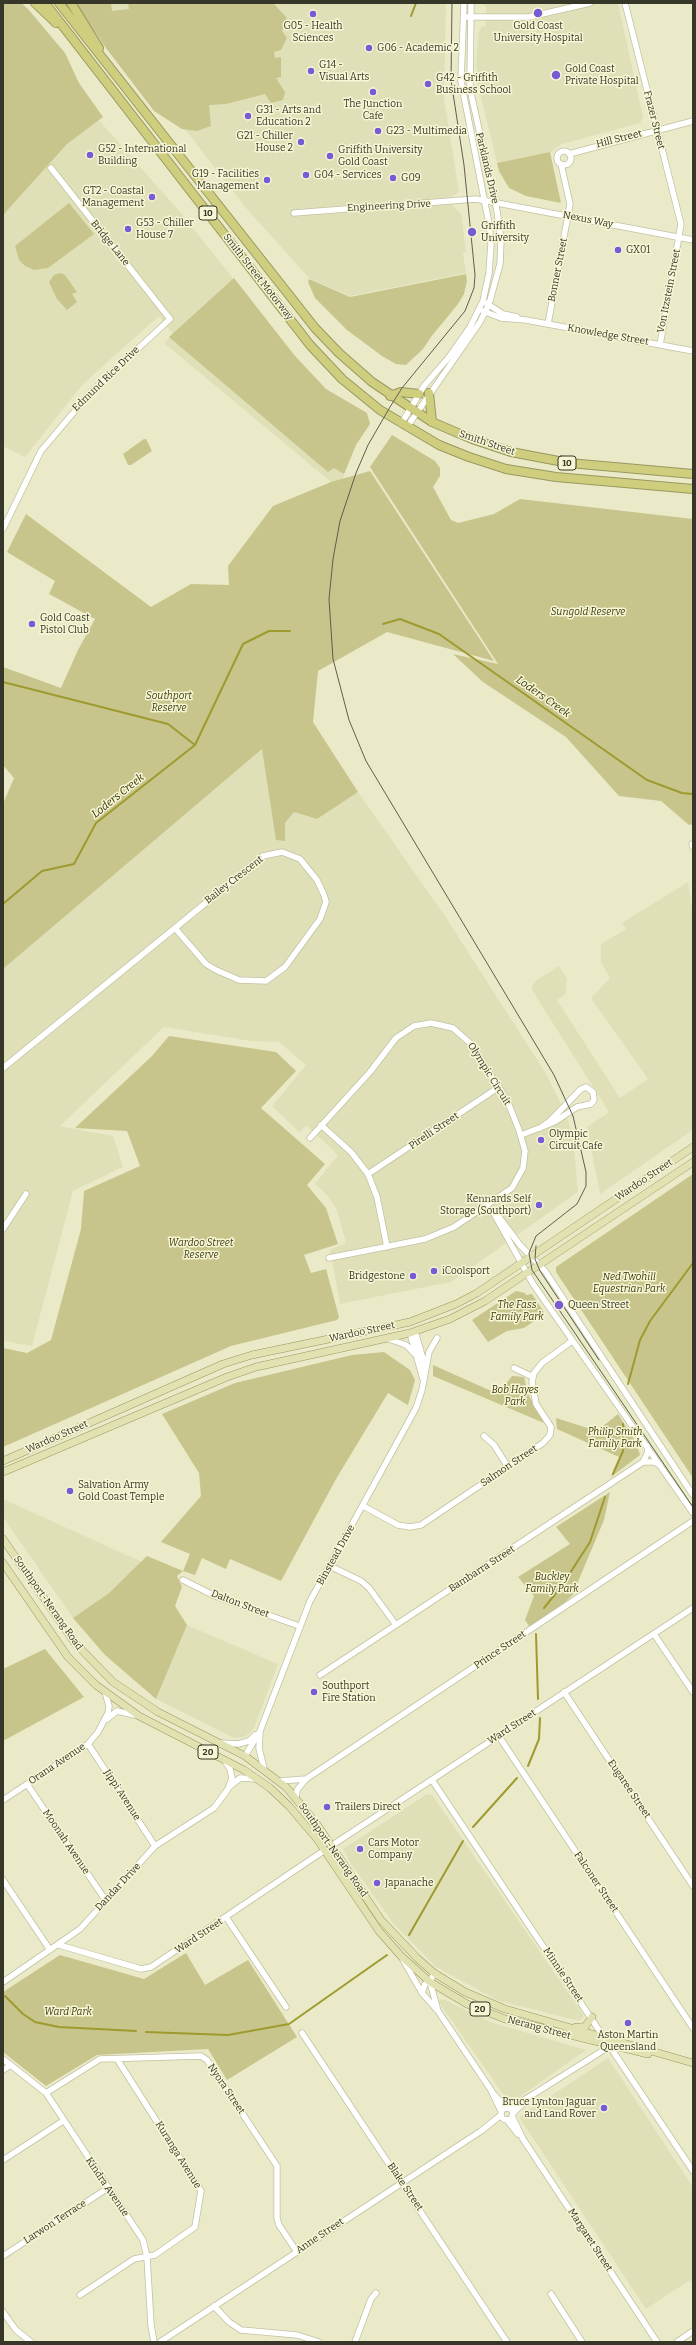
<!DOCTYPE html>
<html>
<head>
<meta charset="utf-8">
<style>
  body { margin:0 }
  #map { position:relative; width:696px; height:2345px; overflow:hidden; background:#eaeac9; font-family:Bitter,serif }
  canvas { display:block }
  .frame { position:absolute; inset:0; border:4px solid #363629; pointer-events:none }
</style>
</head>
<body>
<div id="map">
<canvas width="696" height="2345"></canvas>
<div class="frame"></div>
</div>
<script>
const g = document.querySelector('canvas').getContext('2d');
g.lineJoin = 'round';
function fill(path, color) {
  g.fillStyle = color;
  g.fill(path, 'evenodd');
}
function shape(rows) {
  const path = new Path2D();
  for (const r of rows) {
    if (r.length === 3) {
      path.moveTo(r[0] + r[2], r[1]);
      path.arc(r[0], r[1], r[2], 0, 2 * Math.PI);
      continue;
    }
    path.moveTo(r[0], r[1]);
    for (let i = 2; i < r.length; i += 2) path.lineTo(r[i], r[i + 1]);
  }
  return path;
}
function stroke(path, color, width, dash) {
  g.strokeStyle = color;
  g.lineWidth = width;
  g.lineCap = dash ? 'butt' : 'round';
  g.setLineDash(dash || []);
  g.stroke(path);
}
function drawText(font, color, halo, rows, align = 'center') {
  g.font = font + ' Bitter,serif';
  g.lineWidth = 3;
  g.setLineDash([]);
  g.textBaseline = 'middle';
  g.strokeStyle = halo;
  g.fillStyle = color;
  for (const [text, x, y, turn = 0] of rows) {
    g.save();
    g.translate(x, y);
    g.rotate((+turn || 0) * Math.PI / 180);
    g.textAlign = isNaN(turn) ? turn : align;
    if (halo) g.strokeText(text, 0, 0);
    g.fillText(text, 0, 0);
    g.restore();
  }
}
fill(shape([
  [103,3,446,3,444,98,459,192,451,197,454,208,461,213,466,252,463,253,466,273,350,296,310,279,246,208,163,101],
  [481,3,618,3,643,117,640,123,562,144,550,152,497,163,478,85,476,64,479,31,482,27,486,26,486,7],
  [3,21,45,59,180,212,295,356,326,389,356,445,342,480,331,482,164,343,173,334,159,316,83,384,25,457,3,446],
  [262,749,285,823,294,812,317,819,358,792,445,916,545,1072,566,1114,573,1136,578,1192,451,1282,340,1304,330,1250,346,1243,337,1210,326,1194,315,1184,338,1155,307,1126,299,1132,272,1106,306,1065,279,1042,251,1041,164,1027,60,1126,113,1136,123,1167,73,1191,32,1346,3,1341,3,969],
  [688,882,693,915,693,1130,600,1194,587,1127,609,1112,532,990,532,986,535,981,559,966,567,979,565,995,557,1000,620,1098,648,1079,591,998,610,978,601,962,601,944,626,929,622,923],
  [3,1499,142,1562,109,1593,73,1618,3,1517],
  [187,1625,278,1664,254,1728,245,1737,234,1738,156,1699],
  [427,1794,432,1795,435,1799,584,2016,579,2021,499,2001,436,1967,393,1923,352,1865,343,1849],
  [443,1999,490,2022,586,2050,510,2104,438,2001],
  [608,2058,693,2187,693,2283,690,2280,646,2309,519,2117]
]), '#e0e0b8');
fill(shape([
  [3,3,21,3,28,9,65,53,79,83,103,117,67,144,3,215],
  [76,3,111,3,112,11,129,9,128,3,273,3,287,18,282,31,287,38,281,50,274,52,275,58,281,57,281,77,276,78,285,92,283,100,271,103,265,94,226,104,209,105,211,126,197,131,182,129,154,111,106,48],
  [550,152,561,203,526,196,509,188,499,171,497,163],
  [69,203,94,234,48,268,34,270,25,266,19,260,15,246],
  [60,273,65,275,77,292,72,294,77,302,67,310,57,299,49,282,54,275],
  [466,274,467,281,464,294,458,304,431,337,423,349,406,365,396,364,382,356,347,330,315,298,308,282,309,279,350,297],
  [234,278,295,356,326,389,367,413,370,424,356,445,344,474,334,468,328,472,169,337],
  [392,435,435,461,440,468,440,476,433,487,451,520,458,523,494,514,520,499,693,519,693,824,689,825,661,801,619,796,566,737,483,682,453,654,498,664,370,467],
  [144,439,146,439,152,451,131,465,128,465,123,454],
  [370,471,494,661,387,632,318,671,313,722,358,792,317,819,294,812,285,823,285,841,276,840,262,749,3,969,3,804,14,778,3,765,3,667,61,688,78,650,95,619,49,594,55,581,7,552,26,514,151,607,191,584,229,585,228,566,273,506,331,482],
  [169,1036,276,1052,296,1071,261,1108,325,1164,307,1185,326,1208,338,1244,304,1255,311,1273,326,1269,339,1317,337,1320,231,1346,3,1447,3,1348,27,1353,51,1340,81,1229,84,1191,140,1166,127,1131,75,1128,152,1056],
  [693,1174,693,1478,556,1272,556,1267],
  [516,1291,525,1293,526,1295,532,1294,545,1314,524,1328,507,1331,488,1342,472,1320],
  [384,1352,410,1370,415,1380,408,1405,388,1393,336,1479,281,1581,230,1559,226,1569,202,1558,195,1575,183,1571,177,1576,182,1587,175,1606,187,1625,156,1699,105,1655,73,1618,109,1593,147,1556,183,1571,190,1554,161,1542,201,1496,199,1473,162,1414,235,1383,352,1355],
  [433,1365,498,1394,512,1376,524,1377,528,1394,544,1423,433,1376],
  [618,1414,636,1442,640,1455,611,1477,619,1457,557,1429,556,1418,597,1431],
  [610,1492,604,1520,577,1584,577,1591,545,1621,531,1629,525,1620,534,1596,518,1577,570,1544,556,1527],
  [45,1649,84,1697,3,1741,3,1669],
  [186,1953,205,1985,248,1960,297,2037,227,2080,208,2049,97,2055,46,2086,3,2052,3,1992,60,1955,144,1979]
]), '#c7c58b');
stroke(shape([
  [411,16,416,3],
  [383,624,400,619,439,634,647,780,682,793,693,794],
  [3,682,168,724,195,745],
  [3,904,42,871,74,864,96,823,195,745,243,644,269,631,290,631],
  [628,1384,640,1340,650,1321,693,1263],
  [613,1474,623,1451,623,1424],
  [544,1608,561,1587,590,1542,605,1497],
  [536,1634,538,1699],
  [528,1766,539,1739,540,1718],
  [473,1827,517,1778],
  [409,1935,463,1841],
  [5,1996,23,2014,35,2022,59,2027,136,2031],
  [146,2032,228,2035,289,2024,387,1955]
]), '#9f9a2f', 2);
const minor = shape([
  [625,3,681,224,660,345],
  [467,17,529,17,590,3],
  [564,158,7],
  [569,154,693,121],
  [294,213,476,199,693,240],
  [486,303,503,314,517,317],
  [483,311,501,318,526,320,693,351],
  [548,324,570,204,561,164],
  [401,424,424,386,449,357,470,327,483,301,489,273,491,244,489,224,461,81,464,3],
  [407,427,480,322,489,304,500,264,501,240,497,211,470,89,471,3],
  [3,529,41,451,90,393,170,319,51,168],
  [692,844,693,847],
  [3,1068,175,928,263,856,282,852,300,859,317,880,324,895,326,902,320,919,285,967,266,981,239,980,216,970,206,964,175,928],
  [321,1125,351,1152,368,1174,377,1197,387,1247],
  [521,1135,547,1125,556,1121,577,1107,591,1104,594,1100,593,1092,586,1087,581,1089,550,1121,540,1128],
  [310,1138,370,1072,396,1038,414,1026,431,1023,453,1028,470,1043,507,1100,519,1130,525,1151,523,1168,512,1188,454,1227,425,1239,329,1258],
  [368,1174,499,1087],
  [492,1210,533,1284,693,1513],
  [498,1216,520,1245,545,1271,693,1495],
  [3,1229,26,1194],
  [415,1331,425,1366],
  [410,1333,423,1379],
  [389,1339,406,1345,415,1354],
  [514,1368,533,1377],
  [484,1436,494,1445,508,1467],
  [643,1462,648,1452,647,1446],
  [363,1506,398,1525,410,1527,421,1525,543,1443,550,1435,551,1427,536,1404,532,1382,534,1373,542,1363,572,1341],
  [330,1566,361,1581,369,1588,396,1625],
  [183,1580,215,1596,299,1626],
  [654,1634,693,1692],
  [320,1675,643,1462,654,1462,660,1465],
  [564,1692,693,1886],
  [107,1719,117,1711,135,1715],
  [260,1733,259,1748,264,1769],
  [498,1735,693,2028],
  [221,1743,238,1744,249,1741,255,1735],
  [88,1744,155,1846],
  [245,1756,260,1731,310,1601,416,1408,422,1390,429,1352,437,1338],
  [432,1780,693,2171],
  [279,1781,306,1779],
  [27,1784,106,1901],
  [229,1787,240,1778,257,1779],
  [296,1798,297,1790,306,1779,693,1521],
  [3,1800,88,1744,98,1732,108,1713,109,1706,105,1692],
  [331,1846,693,1608],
  [3,1880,50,1950],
  [226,1917,286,2007],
  [59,1945,141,1969,151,1967,325,1850],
  [402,1958,422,1993,438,2011,491,2090,501,2111],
  [3,1982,80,1929,155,1846,214,1808,228,1789,232,1778,230,1769,225,1761],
  [430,1982,438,2011],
  [422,1993,425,1984,430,1982,434,1973],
  [302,2033,507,2342],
  [3,2059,46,2093,143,2240,147,2257,151,2325,154,2342],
  [3,2070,11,2065],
  [492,2092,506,2108],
  [46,2093,100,2059,201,2056,207,2060,277,2166,277,2218,279,2225,297,2252],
  [507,2114,6],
  [510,2109,610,2046],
  [513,2113,526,2101],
  [512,2116,523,2139,657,2342],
  [507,2120,518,2134],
  [3,2160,63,2121],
  [3,2256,108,2188],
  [551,2294,582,2342],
  [80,2295,134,2259,155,2255,195,2227,201,2191,117,2059],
  [214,2306,229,2322,241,2330,297,2335,319,2342],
  [3,2312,16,2330,31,2342],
  [160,2342,481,2131,501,2115],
  [355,2342,371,2299,376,2293],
  [677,2342,693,2331]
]);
const major = shape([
  [3,1461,223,1364,252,1355,410,1322,456,1304,477,1293,693,1147],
  [3,1472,227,1377,256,1367,410,1333,450,1319,485,1301,693,1162],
  [3,1539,75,1643,113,1682,158,1712,245,1756,286,1787,316,1823,381,1920,417,1958,434,1973,465,1992,505,2009,693,2063],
  [3,1563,68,1657,96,1685,139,1716,244,1770,270,1788,289,1806,317,1839,379,1931,401,1956,430,1982,467,2004,505,2019,648,2054],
  [576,2027,584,2028,592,2017]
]);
const highway = shape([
  [35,3,56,23],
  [45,3,310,345,342,379,380,410,439,445,469,457,506,469,556,477,693,489],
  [59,3,315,328,339,353,372,382,432,422,472,439,511,452,569,463,693,474],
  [71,3,99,48],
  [429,393,432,422],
  [390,396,401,392,419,394]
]);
stroke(minor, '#c2c1a2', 7);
stroke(major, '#999860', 8);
stroke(highway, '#999860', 10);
stroke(minor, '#fff', 5.5);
stroke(major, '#e2e1b2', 7);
stroke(highway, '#cfcd7e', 8);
stroke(shape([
  [452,3,451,80,464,165,475,275,474,288,465,311,402,388,390,407,368,445,356,473,340,521,333,559,329,599,333,659,349,720,366,761,554,1075,573,1116,586,1172,586,1186,577,1204,536,1236,529,1253,532,1270,693,1507],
  [536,1246,535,1259,540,1271,599,1360]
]), '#5e5e4c', 1);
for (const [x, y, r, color] of [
  [538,13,5,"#775ad4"],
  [313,14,4,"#775ad4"],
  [369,48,4,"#775ad4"],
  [311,71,4,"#775ad4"],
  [556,75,5,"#775ad4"],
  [428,84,4,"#775ad4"],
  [373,92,4,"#775ad4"],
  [248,116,4,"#775ad4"],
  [378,131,4,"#775ad4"],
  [301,142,4,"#775ad4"],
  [90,155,4,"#775ad4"],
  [330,156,4,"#775ad4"],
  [306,175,4,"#775ad4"],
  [393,178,4,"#775ad4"],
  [267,180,4,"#775ad4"],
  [152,197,4,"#775ad4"],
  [128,229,4,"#775ad4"],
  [472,232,5,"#775ad4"],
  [618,250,4,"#775ad4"],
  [32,624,4,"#775ad4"],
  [541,1140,4,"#775ad4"],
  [539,1205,4,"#775ad4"],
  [434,1271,4,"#775ad4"],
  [413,1276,4,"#775ad4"],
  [559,1305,5,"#775ad4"],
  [70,1491,4,"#775ad4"],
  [314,1692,4,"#775ad4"],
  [327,1807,4,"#775ad4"],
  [360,1849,4,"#775ad4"],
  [377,1883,4,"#775ad4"],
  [628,2023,4,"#775ad4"],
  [604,2108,4,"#775ad4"]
]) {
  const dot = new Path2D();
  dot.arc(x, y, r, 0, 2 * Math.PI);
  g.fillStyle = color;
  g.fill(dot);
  stroke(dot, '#f7f7d6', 1.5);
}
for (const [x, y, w] of [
  [208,213,18],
  [567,463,18],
  [208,1752,20],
  [480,2009,20]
]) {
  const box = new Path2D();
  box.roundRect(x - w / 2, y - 7, w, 14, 3);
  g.fillStyle = '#f7f7d6';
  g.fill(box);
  stroke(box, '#363629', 1);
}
drawText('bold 9px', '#363629', null, [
  ["10",208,213],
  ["10",567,463],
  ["20",208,1752],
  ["20",480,2009]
]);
drawText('10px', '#363629', '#f7f7d6', [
  ["G05 - Health",313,26,"center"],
  ["Sciences",313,38,"center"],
  ["Gold Coast",538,26,"center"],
  ["University Hospital",538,38,"center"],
  ["G06 - Academic 2",377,48],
  ["G14 -",319,65],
  ["Visual Arts",319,77],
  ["Gold Coast",565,69],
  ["Private Hospital",565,81],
  ["G42 - Griffith",436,78],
  ["Business School",436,90],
  ["The Junction",373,104,"center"],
  ["Cafe",373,116,"center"],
  ["G31 - Arts and",256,110],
  ["Education 2",256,122],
  ["G23 - Multimedia",386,131],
  ["G21 - Chiller",293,136,"right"],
  ["House 2",293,148,"right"],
  ["G52 - International",98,149],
  ["Building",98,161],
  ["Griffith University",338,150],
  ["Gold Coast",338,162],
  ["G19 - Facilities",259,174,"right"],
  ["Management",259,186,"right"],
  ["G04 - Services",314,175],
  ["G09",401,178],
  ["GT2 - Coastal",144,191,"right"],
  ["Management",144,203,"right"],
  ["G53 - Chiller",136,223],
  ["House 7",136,235],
  ["Griffith",481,226],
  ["University",481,238],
  ["GX01",626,250],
  ["Gold Coast",40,618],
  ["Pistol Club",40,630],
  ["Olympic",549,1134],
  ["Circuit Cafe",549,1146],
  ["Kennards Self",531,1199,"right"],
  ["Storage (Southport)",531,1211,"right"],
  ["iCoolsport",442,1271],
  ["Bridgestone",405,1276,"right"],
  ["Queen Street",568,1305],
  ["Salvation Army",78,1485],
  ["Gold Coast Temple",78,1497],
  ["Southport",322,1686],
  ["Fire Station",322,1698],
  ["Trailers Direct",335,1807],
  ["Cars Motor",368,1843],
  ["Company",368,1855],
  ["Japanache",385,1883],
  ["Aston Martin",628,2035,"center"],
  ["Queensland",628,2047,"center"],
  ["Bruce Lynton Jaguar",596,2102,"right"],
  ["and Land Rover",596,2114,"right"]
], 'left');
drawText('10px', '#363629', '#f7f7d6', [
  ["Frazer Street",654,120,76],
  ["Hill Street",619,139,-14],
  ["Parklands Drive",487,168,77],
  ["Engineering Drive",389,206,-3],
  ["Nexus Way",588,220,11],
  ["Bridge Lane",110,243,51],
  ["Bonner Street",558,270,-79],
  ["Smith Street Motorway",258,277,52],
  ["Von Itzstein Street",669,291,-79],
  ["Knowledge Street",608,335,10],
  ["Edmund Rice Drive",106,379,-44],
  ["Smith Street",487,443,19],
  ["Bailey Crescent",234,880,-38],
  ["Olympic Circuit",489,1074,58],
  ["Pirelli Street",434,1131,-34],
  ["Wardoo Street",644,1180,-34],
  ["Wardoo Street",362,1332,-12],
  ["Wardoo Street",57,1437,-24],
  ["Salmon Street",509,1466,-34],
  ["Binstead Drive",336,1555,-61],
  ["Bambarra Street",482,1569,-33],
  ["Southport-Nerang Road",48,1603,55],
  ["Dalton Street",240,1604,21],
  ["Prince Street",500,1650,-34],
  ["Ward Street",512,1727,-33],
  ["Orana Avenue",57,1764,-34],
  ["Eugaree Street",629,1789,56],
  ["Jippi Avenue",122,1795,57],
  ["Moonah Avenue",66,1842,56],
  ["Southport-Nerang Road",333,1850,55],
  ["Falconer Street",596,1882,56],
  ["Dandar Drive",118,1887,-47],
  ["Ward Street",199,1936,-34],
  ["Minnie Street",563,1975,56],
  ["Nerang Street",539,2028,15],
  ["Nyora Street",226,2089,56],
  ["Kuranga Avenue",178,2155,58],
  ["Kindra Avenue",107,2187,56],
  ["Blake Street",405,2187,56],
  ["Larwon Terrace",55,2222,-33],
  ["Anne Street",320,2236,-34],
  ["Margaret Street",590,2240,57]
]);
drawText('italic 10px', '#3e3b10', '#f7f7d6', [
  ["Sungold Reserve",588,612],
  ["Southport",169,696],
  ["Reserve",169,708],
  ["Wardoo Street",201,1243],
  ["Reserve",201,1255],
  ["Ned Twohill",629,1277],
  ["Equestrian Park",629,1289],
  ["The Fass",517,1305],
  ["Family Park",517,1317],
  ["Bob Hayes",515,1390],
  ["Park",515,1402],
  ["Philip Smith",615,1432],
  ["Family Park",615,1444],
  ["Buckley",552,1577],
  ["Family Park",552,1589],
  ["Ward Park",68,2012]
]);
drawText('italic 11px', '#363306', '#f7f7d6', [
  ["Loders Creek",543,697,35],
  ["Loders Creek",118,796,-39]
]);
</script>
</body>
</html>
